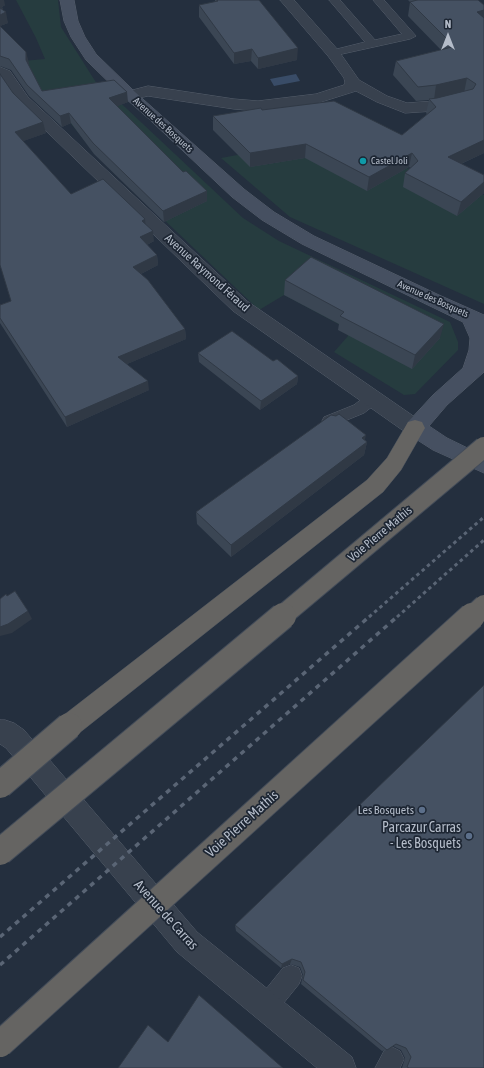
<!DOCTYPE html>
<html>
<head>
<meta charset="utf-8">
<style>
  body { margin:0 }
  #map { position:relative; width:484px; height:1068px; overflow:hidden; background:#242f3e; font-family:"Asap Condensed",sans-serif }
  canvas { display:block }
  .north { position:absolute; left:428px; top:16px; width:40px; height:40px; -webkit-text-stroke:3px #1d2633; paint-order:stroke; rotate:0deg; font-size:11px; font-weight:700; line-height:16px; text-align:center; color:#b4bcc9 }
  .north::after { content:''; display:block; margin:auto; width:14px; height:18px; background:#b4bcc9; clip-path:polygon(50% 0,100% 100%,50% 72%,0 100%) }
</style>
</head>
<body>
<div id="map">
<canvas width="484" height="1068"></canvas>
<div class="north">N</div>
</div>
<script>
const g = document.querySelector('canvas').getContext('2d');
g.lineJoin = 'round';
function fill(path, color) {
  g.fillStyle = color;
  g.fill(path, 'evenodd');
}
function shape(rows) {
  const path = new Path2D();
  for (const r of rows) {
    path.moveTo(r[0], r[1]);
    for (let i = 2; i < r.length; i += 2) path.lineTo(r[i], r[i + 1]);
  }
  return path;
}
function stroke(path, color, width, dash) {
  g.strokeStyle = color;
  g.lineWidth = width;
  g.lineCap = dash ? 'butt' : 'round';
  g.setLineDash(dash || []);
  g.stroke(path);
}
function drawText(font, color, halo, rows, align = 'center') {
  g.font = font + ' "Asap Condensed",sans-serif';
  g.lineWidth = 3.5;
  g.setLineDash([]);
  g.textBaseline = 'middle';
  g.strokeStyle = halo;
  g.fillStyle = color;
  for (const [text, x, y, turn = 0] of rows) {
    g.save();
    g.translate(x, y);
    g.rotate((+turn || 0) * Math.PI / 180);
    g.textAlign = isNaN(turn) ? turn : align;
    if (halo) g.strokeText(text, 0, 0);
    g.fillText(text, 0, 0);
    g.restore();
  }
}
fill(shape([
  [16,0,58,0,61,27,97,84,109,92,243,218,279,241,450,322,458,342,458,350,415,394,404,395,334,352,348,336,342,326,284,295,259,310,97,156,68,120,11,69,0,63,45,59,36,38],
  [324,139,484,195,484,304,290,217,221,158]
]), '#263c3f');
fill(shape([
  [296,74,300,81,274,86,270,79]
]), '#394c67');
const service = shape([
  [329,0,340,0,375,40,402,34,373,0,384,0,416,36,410,39,333,56,329,55,327,53,329,51,365,42,329,0],
  [372,393,377,395,380,399,377,403,364,413,330,427,324,425,322,421,324,417,354,405,367,395,372,393],
  [291,965,299,968,302,976,299,984,274,1015,266,1018,258,1015,255,1007,258,999,283,968,291,965],
  [392,1047,400,1051,404,1059,400,1068,375,1068,384,1051,392,1047]
]);
const minor = shape([
  [280,0,294,0,338,50,359,80,387,96,407,103,434,101,457,96,462,98,465,101,462,104,434,111,405,113,377,102,356,91,318,103,258,111,234,109,148,96,130,100,125,98,122,95,125,92,148,86,234,99,258,101,316,94,344,85,345,83,344,78,328,56,280,0],
  [0,67,10,71,28,97,247,301,422,422,425,428,422,434,415,436,408,434,233,311,17,103,0,78,0,67]
]);
const tertiary = shape([
  [0,720,5,720,14,723,24,730,197,932,352,1057,356,1068,317,1068,177,952,6,748,0,744,0,720]
]);
const secondary = shape([
  [60,0,74,0,78,21,85,37,96,54,135,92,244,189,274,212,314,236,439,295,484,315,484,372,447,405,429,426,447,438,484,456,484,473,433,450,408,434,405,428,408,422,433,395,463,368,469,350,470,338,463,322,302,244,262,220,232,197,149,119,125,98,86,60,71,37,64,21,60,0]
]);
const trunk = shape([
  [415,420,422,422,425,428,401,470,383,492,78,734,69,738,60,734,57,726,60,718,367,480,387,458,408,422,415,420]
]);
stroke(service, '#565f6c', 1);
stroke(minor, '#565f6c', 1);
stroke(tertiary, '#565f6c', 1);
stroke(secondary, '#565f6c', 1);
stroke(trunk, '#434c59', 1);
fill(service, '#38414e');
fill(minor, '#38414e');
fill(tertiary, '#38414e');
fill(secondary, '#465061');
fill(trunk, '#656462');
stroke(shape([
  [369,617,484,517],
  [397,617,484,540]
]), '#5a6575', 3, [3.5, 3.5]);
stroke(shape([
  [0,937,370,616],
  [0,965,398,616]
]), '#5a6575', 3.5, [5, 5]);
const trunkBridgeFar1 = shape([
  [281,617,484,447],
  [471,617,484,605]
]);
const trunkBridge = shape([
  [0,785,69,726],
  [0,852,283,616],
  [0,1044,472,616]
]);
stroke(trunkBridgeFar1, '#434c59', 22, []);
stroke(trunkBridge, '#434c59', 28, []);
stroke(trunkBridgeFar1, '#656462', 20);
stroke(trunkBridge, '#656462', 26);
fill(shape([
  [0,0,5,5,2,7,8,23,0,26,29,63,28,66,42,91,128,102,117,106,183,172,207,191,207,201,164,222,94,154,71,123,62,127,29,96,11,70,0,66],
  [215,0,259,0,297,60,258,69,251,61,234,64,199,17,199,5,215,2],
  [408,0,478,0,484,5,484,153,461,164,484,175,484,193,457,216,403,187,405,173,411,168,409,167,367,191,305,158,250,167,213,130,213,116,262,110,402,135,427,114,426,113,429,100,416,101,393,75,396,61,441,50,408,16,410,2],
  [13,93,43,122,46,133,23,141,71,194,146,224,154,241,147,245,157,255,158,265,141,274,185,329,186,339,127,364,149,390,67,427,0,323,0,305,11,301],
  [285,280,440,338,412,369,338,330,339,324,284,295],
  [198,353,273,361,298,376,297,384,260,410,199,362],
  [365,440,367,442,364,455,231,557,197,524,196,512],
  [484,685,484,1068,402,1068,405,1058,401,1050,393,1046,387,1050,382,1051,301,984,303,975,300,967,290,964,281,968,236,931,235,925]
]), '#3b4654');
fill(shape([
  [0,0,4,0,5,5,2,7,3,11,0,13],
  [484,10,484,23,477,12],
  [6,12,8,23,0,26,0,15],
  [298,48,297,60,258,69,258,58],
  [252,49,251,61,234,64,234,53],
  [26,52,29,63,28,71,26,60],
  [467,78,464,93,434,100,436,85],
  [127,92,128,102,111,109,109,98],
  [69,113,71,123,62,127,60,116],
  [43,122,46,133,18,143,15,132],
  [484,140,484,153,445,171,448,157],
  [306,144,305,158,250,167,250,153],
  [412,153,409,167,367,191,369,177],
  [484,182,484,193,457,216,461,202],
  [207,191,207,201,164,222,163,211],
  [145,219,146,230,142,221],
  [153,231,154,241,141,248,140,237],
  [157,255,158,265,135,277,133,267],
  [444,324,440,338,412,369,415,355],
  [185,329,186,339,120,367,118,357],
  [298,376,297,384,260,410,261,401],
  [148,381,149,390,67,427,65,417],
  [366,435,364,444,367,442,364,455,231,557,231,545],
  [28,611,32,619,12,633,0,636,0,627],
  [292,959,290,964,281,968,282,964]
]), '#303945');
const building = shape([
  [217,0,259,0,298,48,258,58,252,49,234,53,199,5,218,1,217,0],
  [417,0,478,0,484,5,484,10,477,12,484,18,484,140,448,157,484,175,484,182,461,202,405,173,418,161,412,153,369,177,306,144,250,153,213,116,261,108,262,110,334,101,402,135,436,107,429,99,437,98,473,89,476,84,467,78,436,85,418,87,396,61,452,47,445,40,447,39,410,2,417,0],
  [0,8,6,12,0,15,0,8],
  [0,26,26,52,26,60,42,91,114,80,127,92,109,98,183,172,186,171,207,191,163,211,93,143,69,113,60,116,27,85,9,59,0,56,0,26],
  [0,74,13,93,43,122,15,132,71,194,103,179,145,219,142,221,153,231,140,237,157,255,133,267,148,280,185,329,118,357,148,381,65,417,0,318,0,305,11,301,0,265,0,74],
  [311,257,444,324,415,355,340,316,344,312,285,280,311,257],
  [232,331,273,361,277,359,298,376,261,401,198,353,232,331],
  [339,414,366,435,362,438,367,442,231,545,196,512,331,415,336,416,339,414],
  [15,591,28,611,8,624,0,627,0,599,6,594,7,596,15,591],
  [484,685,484,1068,409,1068,407,1067,411,1057,406,1048,396,1044,387,1050,303,980,305,972,301,962,292,959,282,964,235,925,484,685],
  [199,995,283,1068,118,1068,148,1025,168,1042,199,995]
]);
fill(building, '#455162');
stroke(building, '#303945', 1);
for (const [x, y, r, color] of [
  [363,161,4,"#0f9aa8"],
  [422,810,4,"#5c6f8a"],
  [469,836,4,"#5c6f8a"]
]) {
  const dot = new Path2D();
  dot.arc(x, y, r, 0, 2 * Math.PI);
  g.fillStyle = color;
  g.fill(dot);
  stroke(dot, '#1d2633', 1.5);
}
drawText('10px', '#b4bcc9', '#1d2633', [
  ["Avenue des Bosquets",163,125,42],
  ["Avenue des Bosquets",433,299,24]
]);
drawText('10px', '#b4bcc9', '#1d2633', [
  ["Castel Joli",371,161]
], 'left');
drawText('12px', '#b4bcc9', '#1d2633', [
  ["Avenue Raymond Féraud",207,273,42],
  ["Voie Pierre Mathis",380,534,-40]
]);
drawText('12px', '#b4bcc9', '#1d2633', [
  ["Les Bosquets",414,810]
], 'right');
drawText('14px', '#b4bcc9', '#1d2633', [
  ["Voie Pierre Mathis",242,824,-42],
  ["Avenue de Carras",166,915,48]
]);
drawText('14px', '#b4bcc9', '#1d2633', [
  ["Parcazur Carras",461,828],
  ["- Les Bosquets",461,844]
], 'right');
</script>
</body>
</html>
